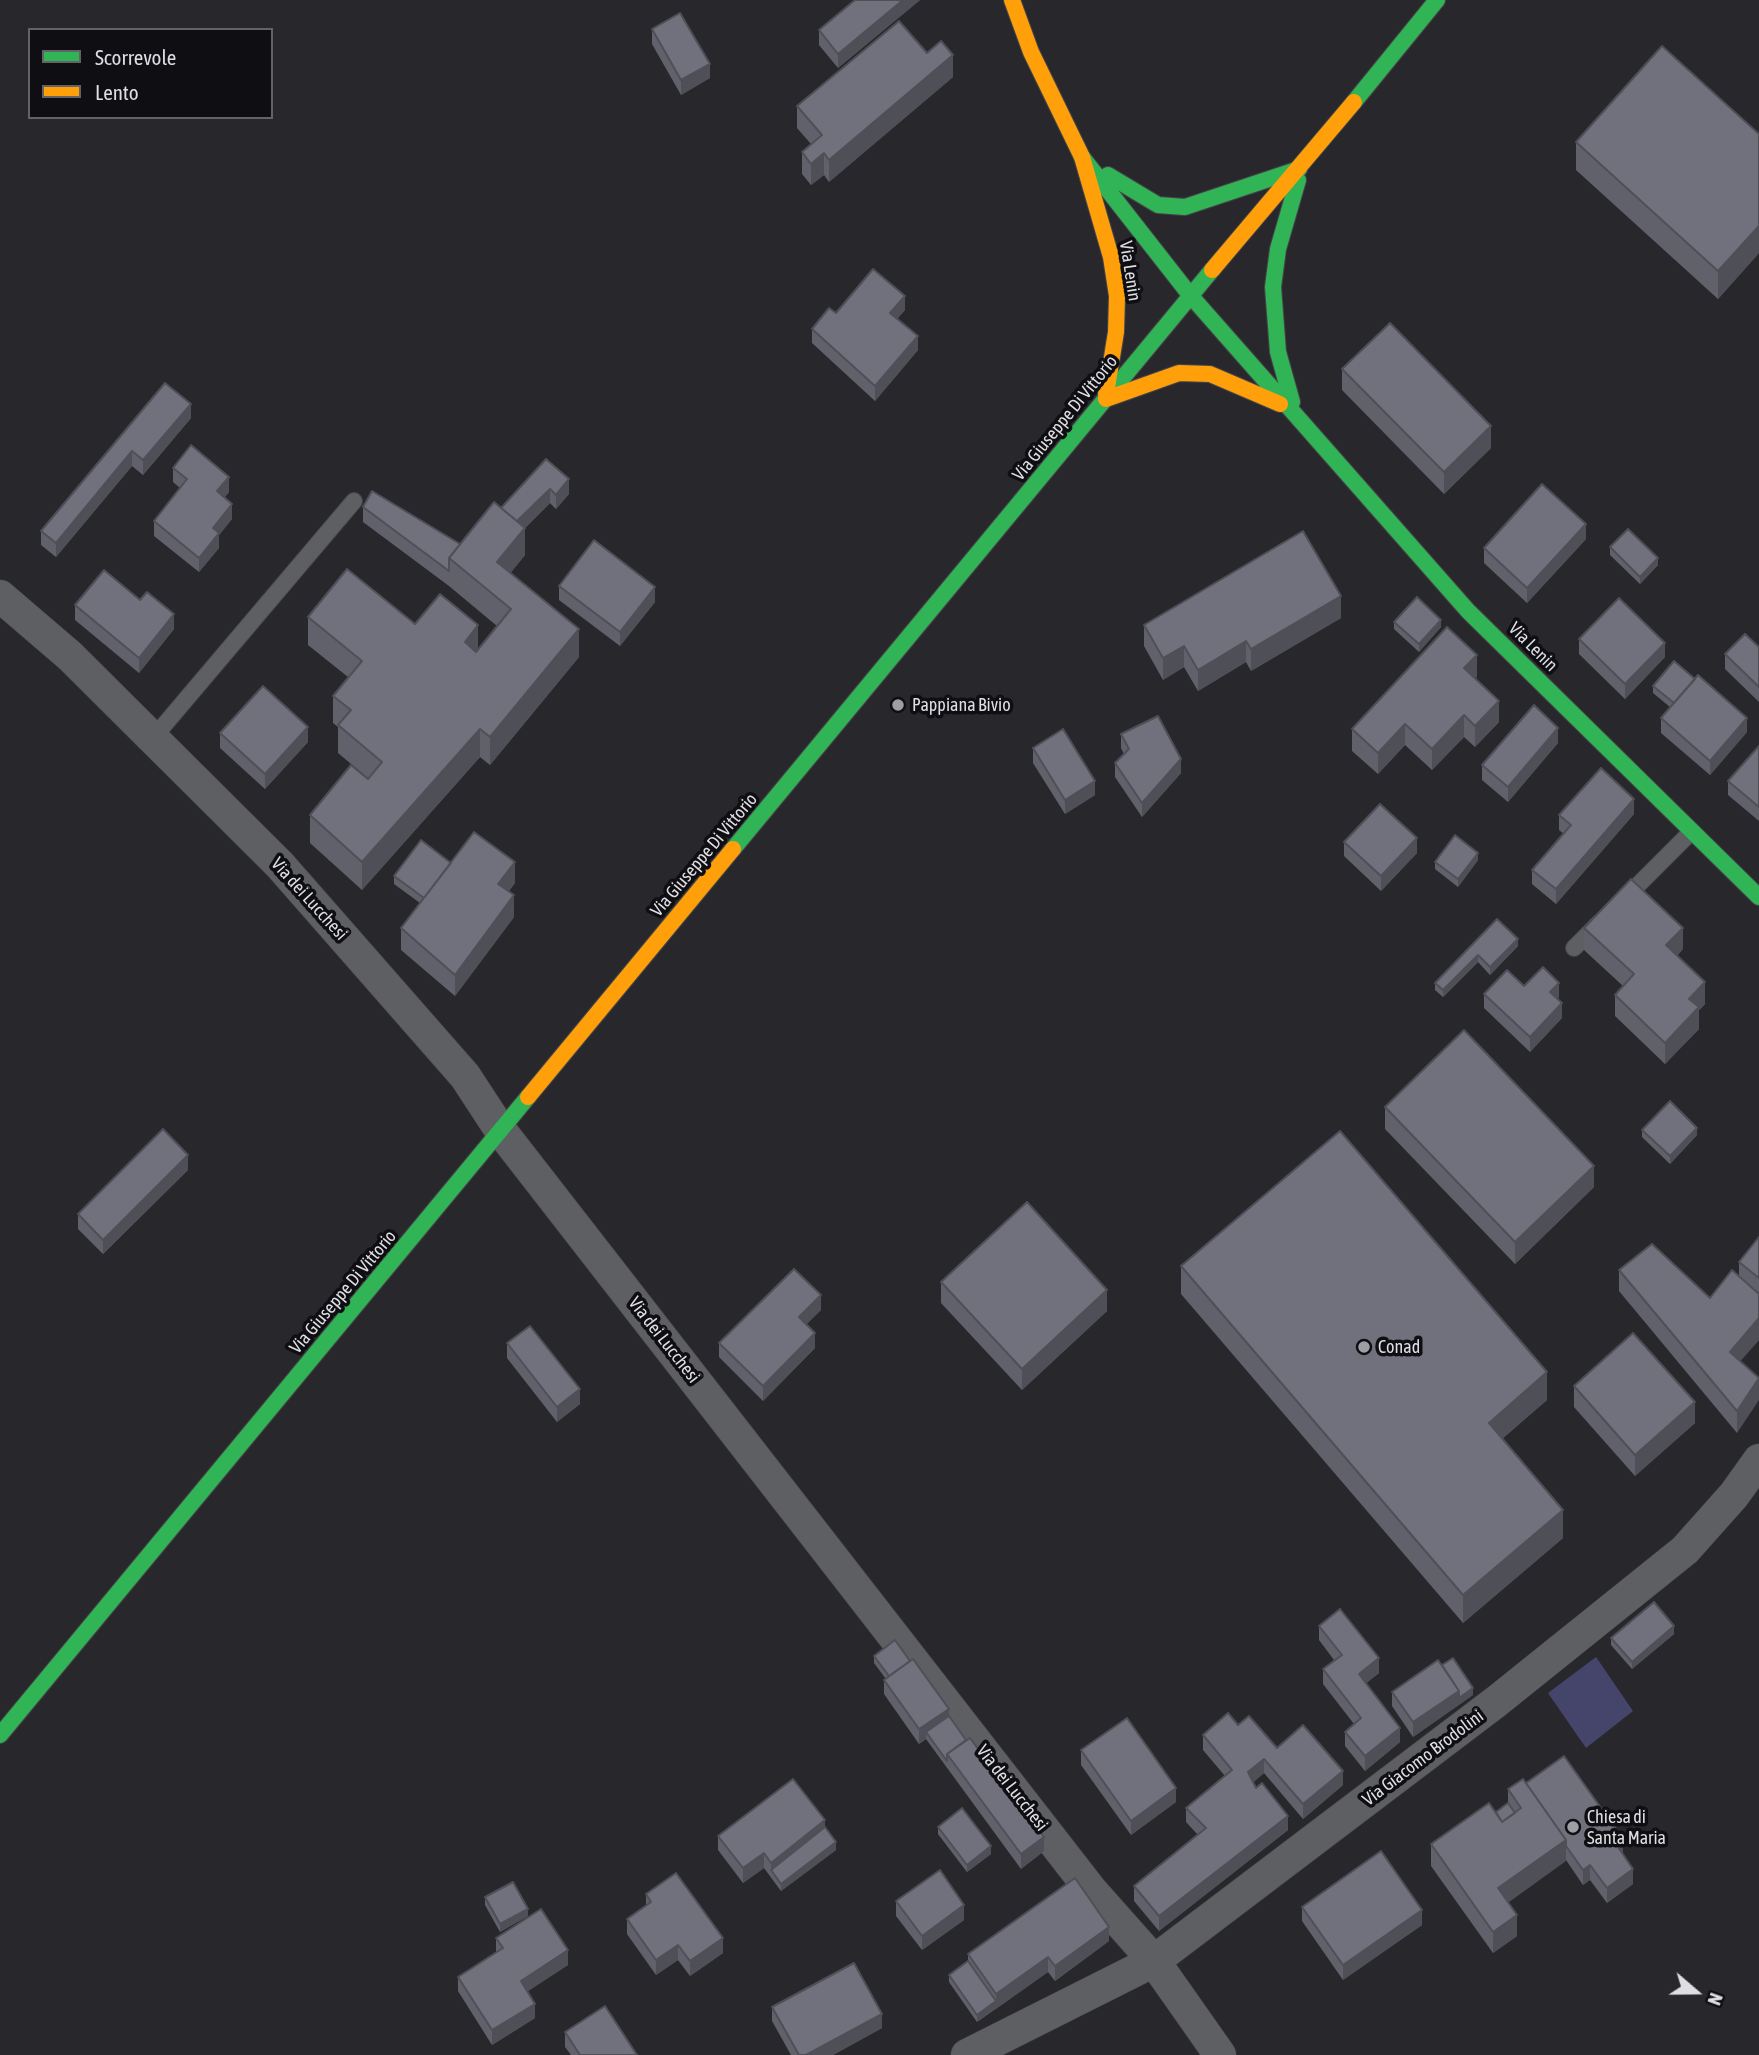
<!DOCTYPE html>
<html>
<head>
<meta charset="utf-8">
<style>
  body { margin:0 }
  #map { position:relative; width:1759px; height:2055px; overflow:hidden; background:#28282c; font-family:"Asap Condensed",sans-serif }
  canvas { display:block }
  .legend { position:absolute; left:28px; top:28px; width:245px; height:91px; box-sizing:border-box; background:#0f0f13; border:2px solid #626267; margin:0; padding:9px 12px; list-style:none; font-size:21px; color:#dedee4 }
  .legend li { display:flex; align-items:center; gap:14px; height:35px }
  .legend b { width:35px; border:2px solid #626267 }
  .north { position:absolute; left:1661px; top:1957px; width:70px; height:70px; -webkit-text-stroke:5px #0f0f13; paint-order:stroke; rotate:110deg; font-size:19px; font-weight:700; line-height:28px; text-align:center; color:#dedee4 }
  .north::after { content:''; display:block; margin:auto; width:24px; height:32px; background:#dedee4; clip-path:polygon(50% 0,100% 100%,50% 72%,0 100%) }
</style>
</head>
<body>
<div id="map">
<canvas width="1759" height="2055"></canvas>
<ul class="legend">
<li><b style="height:9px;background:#30b455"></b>Scorrevole</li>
<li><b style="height:9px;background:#ff9f0a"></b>Lento</li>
</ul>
<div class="north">N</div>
</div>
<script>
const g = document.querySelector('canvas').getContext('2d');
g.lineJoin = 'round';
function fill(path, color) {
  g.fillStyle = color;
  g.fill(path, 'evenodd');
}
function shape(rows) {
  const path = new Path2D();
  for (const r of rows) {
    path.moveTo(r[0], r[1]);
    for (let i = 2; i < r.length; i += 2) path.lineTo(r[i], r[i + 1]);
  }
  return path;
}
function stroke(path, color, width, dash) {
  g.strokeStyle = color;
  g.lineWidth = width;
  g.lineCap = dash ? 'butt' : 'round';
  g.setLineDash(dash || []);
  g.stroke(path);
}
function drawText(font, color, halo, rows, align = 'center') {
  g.font = font + ' "Asap Condensed",sans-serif';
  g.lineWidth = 7;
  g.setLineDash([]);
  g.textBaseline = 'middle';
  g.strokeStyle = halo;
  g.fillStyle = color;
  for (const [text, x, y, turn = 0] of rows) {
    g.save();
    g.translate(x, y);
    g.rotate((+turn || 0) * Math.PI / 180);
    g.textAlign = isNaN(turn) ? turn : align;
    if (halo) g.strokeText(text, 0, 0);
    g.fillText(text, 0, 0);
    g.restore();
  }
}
fill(shape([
  [1596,1657,1633,1711,1586,1748,1548,1693]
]), '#45446b');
const lane = shape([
  [154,737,354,501],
  [1623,900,1691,832],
  [1574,948,1599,923]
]);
const street = shape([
  [0,596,70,656,280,865,465,1076,501,1131,1091,1890,1154,1961,967,2055],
  [1220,2055,1154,1961,1497,1701,1685,1550,1734,1495,1759,1460]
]);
const fast = shape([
  [1354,102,1437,0],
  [1082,157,1190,295,1468,611,1759,897],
  [1108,175,1158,205,1185,207,1299,169],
  [1292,402,1278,352,1273,287,1278,249,1298,180],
  [733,849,1212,270],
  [0,1735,528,1097]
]);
const slow = shape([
  [1012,0,1031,52,1082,157,1111,257,1117,296,1116,332,1106,394],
  [1212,270,1354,102],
  [1106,399,1179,373,1210,374,1280,404],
  [528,1097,733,849]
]);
stroke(lane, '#46464a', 18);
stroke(street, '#46464a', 33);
stroke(fast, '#46464a', 18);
stroke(slow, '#46464a', 18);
stroke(lane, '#5e5f62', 16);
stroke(street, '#5e5f62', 32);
stroke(fast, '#30b455', 16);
stroke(slow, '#ff9f0a', 16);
fill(shape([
  [855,0,920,0,838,68,819,45,819,30],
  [652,29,710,78,681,95,652,44],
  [927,53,953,77,829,182,824,175,811,185,802,174,802,152,811,144,797,128,797,106],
  [1759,134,1759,253,1718,299,1576,170,1576,142],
  [905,310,897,319,918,350,875,401,812,343,812,329,836,313],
  [1342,369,1491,448,1444,494,1342,390],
  [165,383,191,418,143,475,132,466,56,557,41,545,41,531],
  [546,459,569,494,556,509,550,503,525,528,525,555,510,573,579,657,490,765,480,757,362,890,310,843,310,815,369,779,338,753,338,727,333,723,333,696,348,677,308,645,308,617,415,624,478,649,497,626,449,586,363,522,363,507,460,544,501,508],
  [173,468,229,492,224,498,232,519,219,535,219,548,199,572,154,536,154,521,180,488,173,482],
  [1586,539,1527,603,1484,563,1484,548],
  [1610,547,1658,565,1640,584,1610,555],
  [559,586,655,602,620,646,559,600],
  [75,605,174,629,139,673,75,620],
  [1341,618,1251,671,1246,662,1198,691,1184,667,1163,680,1144,646,1144,625],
  [1394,622,1441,627,1419,652,1394,629],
  [1579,639,1665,657,1625,699,1579,654],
  [1759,647,1759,702,1725,669,1725,654],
  [1477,677,1475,678,1499,722,1475,747,1464,737,1432,770,1405,745,1378,774,1352,751,1352,729],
  [1695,679,1747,732,1710,775,1661,733,1661,718,1670,707,1653,693,1653,686],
  [220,733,308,742,265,789,220,748],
  [1121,734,1181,773,1142,817,1115,777,1115,763,1124,754,1121,748],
  [1558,743,1508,802,1482,780,1482,765],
  [1759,746,1759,821,1728,795,1728,781],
  [1033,748,1095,795,1065,814,1033,763],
  [1634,814,1556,904,1532,884,1532,870,1564,834,1559,830,1559,815],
  [1344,842,1417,853,1381,891,1344,856],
  [1478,860,1458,887,1435,869,1435,862],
  [451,863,515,883,509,891,514,917,455,996,401,950,401,928,420,903,394,884,394,876],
  [1497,919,1518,946,1490,975,1478,962,1443,997,1435,990,1435,983],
  [1584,928,1683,949,1677,956,1705,1004,1699,1010,1699,1029,1665,1064,1615,1016,1615,995,1623,986,1584,950],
  [1524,986,1559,997,1557,999,1562,1018,1530,1052,1484,1008,1484,994],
  [1385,1107,1594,1187,1515,1264,1385,1129],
  [1642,1130,1697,1135,1670,1164,1642,1137],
  [188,1170,103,1254,78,1229,78,1214],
  [1759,1237,1759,1293,1748,1284,1759,1340,1740,1361,1737,1433,1619,1291,1619,1270,1710,1298,1739,1276,1739,1262],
  [1181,1266,1547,1400,1502,1439,1563,1538,1463,1623,1181,1294],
  [941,1282,1107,1311,1022,1390,941,1303],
  [821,1310,806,1324,815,1348,763,1401,719,1357,719,1343],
  [507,1343,580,1404,557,1422,507,1358],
  [1574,1386,1695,1423,1635,1476,1574,1407],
  [1319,1626,1379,1673,1366,1683,1400,1742,1365,1771,1345,1746,1345,1732,1354,1724,1323,1684,1323,1669,1334,1660,1319,1640],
  [1674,1634,1632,1669,1611,1645,1611,1638],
  [874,1656,949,1716,1044,1851,1021,1869,926,1739,919,1744,884,1694,884,1680,886,1679,874,1663],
  [1442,1665,1473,1695,1413,1737,1392,1706,1392,1692],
  [1238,1725,1343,1785,1303,1819,1264,1773,1253,1782,1288,1830,1159,1931,1134,1901,1134,1886,1198,1835,1186,1822,1186,1808,1225,1776,1203,1750,1203,1735],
  [1081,1750,1176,1802,1131,1835,1081,1765],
  [1526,1783,1623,1854,1622,1854,1633,1884,1607,1903,1590,1880,1583,1885,1566,1860,1508,1902,1517,1936,1493,1953,1431,1866,1431,1844,1496,1812,1508,1803,1508,1789],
  [825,1827,836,1850,781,1891,764,1868,743,1883,718,1850,718,1836],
  [938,1827,991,1854,967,1872,938,1834],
  [646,1894,723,1953,690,1976,678,1960,656,1975,627,1934,627,1919,646,1906],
  [485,1897,528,1916,500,1932,485,1905],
  [896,1901,964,1920,922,1950,896,1916],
  [1302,1907,1422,1925,1343,1980,1302,1921],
  [496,1938,568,1965,527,1991,535,2018,492,2045,458,1991,458,1977,496,1953],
  [1109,1941,1055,1981,1048,1972,977,2022,949,1982,949,1975,968,1961,968,1954],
  [772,2007,882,2028,833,2055,791,2055,772,2021],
  [565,2032,637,2055,571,2055,565,2047]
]), '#61616c');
fill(shape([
  [903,0,920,0,838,68,838,54],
  [953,55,953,77,829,182,829,160],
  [710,64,710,78,681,95,681,80],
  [824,153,824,175,811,185,811,164],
  [1759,226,1759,253,1718,299,1718,271],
  [905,296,905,310,890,327,890,313],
  [918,336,918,350,875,401,875,386],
  [191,404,191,418,143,475,143,460],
  [1491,426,1491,448,1444,494,1444,472],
  [132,451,132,466,56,557,56,543],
  [229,477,229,492,217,506,217,491],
  [569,479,569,494,556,509,556,495],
  [550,489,550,503,525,528,525,555,497,590,497,562,510,529],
  [232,504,232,519,219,535,219,548,199,572,199,558,213,528],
  [1586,524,1586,539,1527,603,1527,588],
  [1658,558,1658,565,1640,584,1640,577],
  [655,587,655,602,620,646,620,632],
  [1341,596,1341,618,1251,671,1251,649],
  [174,614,174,629,139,673,139,658],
  [1441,620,1441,627,1419,652,1419,644],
  [478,625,478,653,465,642],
  [579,629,579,657,490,765,490,737],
  [1246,641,1246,662,1198,691,1198,670],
  [1665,643,1665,657,1625,699,1625,684],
  [1184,646,1184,667,1163,680,1163,658],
  [1477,655,1477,677,1464,690,1464,668],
  [1499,701,1499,722,1475,747,1475,726],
  [1464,715,1464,737,1432,770,1432,749],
  [1747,718,1747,732,1710,775,1710,761],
  [1405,724,1405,745,1378,774,1378,753],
  [308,727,308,742,265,789,265,774],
  [1558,728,1558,743,1508,802,1508,787],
  [480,729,480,757,362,890,362,862],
  [1181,759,1181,773,1142,817,1142,803],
  [1095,781,1095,795,1065,814,1065,800],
  [1634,799,1634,814,1556,904,1556,889],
  [1417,838,1417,853,1381,891,1381,876],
  [1478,853,1478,860,1458,887,1458,879],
  [515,862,515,883,498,905,498,884],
  [514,895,514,917,455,996,455,975],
  [1683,928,1683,949,1666,967,1666,945],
  [1518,939,1518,946,1490,975,1490,967],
  [1478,955,1478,962,1443,997,1443,990],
  [1705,982,1705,1004,1699,1010,1699,1029,1665,1064,1665,1043,1689,999],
  [1559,983,1559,997,1550,1007,1550,992],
  [1562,1003,1562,1018,1530,1052,1530,1037],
  [1697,1128,1697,1135,1670,1164,1670,1156],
  [188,1155,188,1170,103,1254,103,1240],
  [1594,1166,1594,1187,1515,1264,1515,1242],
  [1107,1290,1107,1311,1022,1390,1022,1369],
  [821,1295,821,1310,799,1332,799,1317],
  [1759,1318,1759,1340,1730,1373,1730,1352],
  [815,1333,815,1348,763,1401,763,1386],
  [1547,1372,1547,1400,1489,1450,1489,1423],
  [1759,1379,1759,1400,1737,1433,1737,1411],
  [580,1389,580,1404,557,1422,557,1407],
  [1695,1402,1695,1423,1635,1476,1635,1455],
  [1563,1510,1563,1538,1463,1623,1463,1595],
  [1674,1626,1674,1634,1632,1669,1632,1662],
  [1379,1658,1379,1673,1359,1689,1359,1674],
  [1473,1688,1473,1695,1413,1737,1413,1722,1459,1691],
  [949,1709,949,1723,926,1732,926,1739,919,1744,919,1729],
  [1400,1728,1400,1742,1365,1771,1365,1756],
  [1264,1759,1264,1773,1248,1787,1248,1772],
  [1343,1771,1343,1785,1303,1819,1303,1804],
  [1176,1788,1176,1802,1131,1835,1131,1821],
  [1288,1816,1288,1830,1159,1931,1159,1916],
  [825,1820,825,1835,771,1870,771,1863],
  [1044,1837,1044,1851,1021,1869,1021,1854],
  [1623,1839,1623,1854,1616,1859,1616,1844],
  [1566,1840,1566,1861,1498,1910,1498,1888],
  [836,1842,836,1850,781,1891,781,1884],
  [991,1846,991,1854,967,1872,967,1865],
  [764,1853,764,1868,743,1883,743,1868],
  [1590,1865,1590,1880,1583,1885,1583,1870],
  [1633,1869,1633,1884,1607,1903,1607,1888],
  [964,1905,964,1920,922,1950,922,1936],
  [528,1909,528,1916,500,1932,500,1924],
  [1422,1910,1422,1925,1343,1980,1343,1965],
  [1517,1915,1517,1936,1493,1953,1493,1932],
  [1109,1927,1109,1941,1055,1981,1055,1966],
  [723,1938,723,1953,690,1976,690,1961],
  [678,1945,678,1960,656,1975,656,1960],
  [568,1950,568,1965,521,1996,521,1981],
  [1048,1957,1048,1972,996,2009,996,1994],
  [996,2001,996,2008,977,2022,977,2015],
  [535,2004,535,2018,492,2045,492,2030],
  [882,2014,882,2028,833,2055,806,2055]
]), '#4f4f58');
const building = shape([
  [855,0,903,0,838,54,819,30,855,0],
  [680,13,710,64,681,80,652,29,680,13],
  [899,21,927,53,941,41,953,55,829,160,824,153,811,164,802,152,822,135,797,106,899,21],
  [1662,46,1759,134,1759,226,1718,271,1576,142,1662,46],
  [873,269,905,296,890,313,918,336,875,386,812,329,829,308,836,313,873,269],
  [1390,323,1491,426,1444,472,1342,369,1390,323],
  [165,383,191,404,143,460,132,451,56,543,41,531,165,383],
  [191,445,229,477,217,491,232,504,213,528,219,533,199,558,154,521,187,479,173,468,191,445],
  [546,459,569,479,556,495,550,489,517,521,501,508,546,459],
  [1542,484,1586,524,1527,588,1484,548,1542,484],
  [372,491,460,544,449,558,449,571,363,507,372,491],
  [494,502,525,528,497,562,579,629,490,737,480,729,362,862,310,815,351,765,368,779,382,762,338,725,351,710,333,696,362,661,308,617,347,569,415,624,440,594,478,625,465,642,476,652,511,609,449,558,494,502],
  [1628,529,1658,558,1640,577,1610,547,1628,529],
  [1303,531,1341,596,1251,649,1246,641,1198,670,1184,646,1163,658,1144,625,1303,531],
  [594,540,655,587,620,632,559,586,594,540],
  [104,570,140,600,147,592,174,614,139,658,75,605,104,570],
  [1417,597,1441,620,1419,644,1394,622,1417,597],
  [1619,598,1665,643,1625,684,1579,639,1619,598],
  [1447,627,1477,655,1464,668,1499,701,1475,726,1464,715,1432,749,1405,724,1378,753,1352,729,1447,627],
  [1745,634,1759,647,1759,687,1725,654,1745,634],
  [1674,661,1695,679,1674,703,1653,686,1674,661],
  [1698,675,1747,718,1710,761,1661,718,1698,675],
  [263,686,308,727,265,774,220,733,263,686],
  [1534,705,1558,728,1508,787,1482,765,1534,705],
  [1158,716,1181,759,1142,803,1115,763,1129,749,1121,734,1158,716],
  [1063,729,1095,781,1065,800,1033,748,1063,729],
  [1759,746,1759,807,1728,781,1759,746],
  [1601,768,1634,799,1556,889,1532,870,1571,825,1559,815,1601,768],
  [1380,804,1417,838,1381,876,1344,842,1380,804],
  [474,832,515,862,498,884,514,895,455,975,401,928,474,832],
  [1455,835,1478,853,1458,879,1435,862,1455,835],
  [421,840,451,863,424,898,394,876,421,840],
  [1631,879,1683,928,1666,945,1705,982,1689,999,1699,1007,1665,1043,1615,995,1634,974,1584,928,1631,879],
  [1497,919,1518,939,1490,967,1478,955,1443,990,1435,983,1497,919],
  [1543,967,1559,983,1550,992,1562,1003,1530,1037,1484,994,1507,970,1524,986,1543,967],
  [1464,1030,1594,1166,1515,1242,1385,1107,1464,1030],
  [1670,1101,1697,1128,1670,1156,1642,1130,1670,1101],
  [163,1129,188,1155,103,1240,78,1214,163,1129],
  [1340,1131,1547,1372,1489,1423,1563,1510,1463,1595,1181,1266,1340,1131],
  [1027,1202,1107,1290,1022,1369,941,1282,1027,1202],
  [1759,1237,1759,1278,1739,1262,1759,1237],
  [1652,1244,1710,1298,1732,1270,1759,1294,1759,1318,1730,1352,1759,1378,1737,1411,1619,1270,1652,1244],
  [794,1269,821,1295,799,1317,815,1333,763,1386,719,1343,794,1269],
  [530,1326,580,1389,557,1407,507,1343,530,1326],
  [1633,1333,1695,1402,1635,1455,1574,1386,1633,1333],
  [1654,1602,1674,1626,1632,1662,1611,1638,1654,1602],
  [1340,1609,1379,1658,1359,1674,1400,1728,1365,1756,1345,1732,1361,1718,1323,1669,1342,1655,1319,1626,1340,1609],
  [895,1640,910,1661,889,1676,874,1656,895,1640],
  [1453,1658,1473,1688,1459,1698,1459,1691,1442,1665,1453,1658],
  [913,1659,949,1709,919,1729,884,1680,913,1659],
  [1438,1660,1459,1691,1413,1722,1392,1692,1438,1660],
  [1228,1713,1238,1725,1249,1716,1277,1748,1303,1725,1343,1771,1303,1804,1264,1759,1248,1772,1256,1788,1262,1783,1288,1816,1159,1916,1134,1886,1206,1828,1186,1808,1232,1770,1203,1735,1228,1713],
  [949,1716,966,1740,947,1754,947,1761,926,1732,949,1716],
  [1127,1718,1176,1788,1131,1821,1081,1750,1127,1718],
  [970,1738,1044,1837,1021,1854,947,1754,970,1738],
  [1564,1756,1623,1839,1616,1844,1633,1869,1607,1888,1590,1865,1583,1870,1566,1846,1566,1840,1526,1783,1564,1756],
  [793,1779,825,1820,771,1863,764,1853,743,1868,718,1836,793,1779],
  [1523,1779,1566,1840,1498,1888,1517,1915,1493,1932,1431,1844,1489,1803,1502,1822,1521,1808,1508,1789,1523,1779],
  [1508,1803,1515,1813,1502,1822,1496,1812,1508,1803],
  [962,1808,991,1846,967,1865,938,1827,962,1808],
  [825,1827,836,1842,781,1884,771,1870,825,1827],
  [1381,1851,1422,1910,1343,1965,1302,1907,1381,1851],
  [940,1870,964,1905,922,1936,896,1901,940,1870],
  [676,1873,723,1938,690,1961,678,1945,656,1960,627,1919,651,1902,646,1894,676,1873],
  [1075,1878,1109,1927,1055,1966,1048,1957,996,1994,968,1954,1075,1878],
  [513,1882,528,1909,500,1924,485,1897,513,1882],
  [541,1909,568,1950,521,1981,535,2004,492,2030,458,1977,503,1948,496,1938,541,1909],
  [968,1961,996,2001,977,2015,949,1975,968,1961],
  [854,1963,882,2014,806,2055,799,2055,772,2007,854,1963],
  [605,2006,637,2055,580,2055,565,2032,605,2006]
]);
fill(building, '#71717d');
stroke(building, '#4f4f58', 2);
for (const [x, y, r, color] of [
  [898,705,7,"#9e9ea4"],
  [1364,1347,7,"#9e9ea4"],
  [1573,1827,7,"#9e9ea4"]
]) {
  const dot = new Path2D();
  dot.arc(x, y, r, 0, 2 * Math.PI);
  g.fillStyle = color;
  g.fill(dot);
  stroke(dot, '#0f0f13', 2.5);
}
drawText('18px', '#dedee4', '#0f0f13', [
  ["Via Lenin",1130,271,81],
  ["Via Giuseppe Di Vittorio",1065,418,-51],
  ["Via Lenin",1533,647,45],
  ["Via Giuseppe Di Vittorio",704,855,-50],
  ["Via dei Lucchesi",309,899,48],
  ["Via Giuseppe Di Vittorio",343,1292,-50],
  ["Via dei Lucchesi",664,1340,52],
  ["Via Giacomo Brodolini",1423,1758,-37],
  ["Via dei Lucchesi",1012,1788,52]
]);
drawText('18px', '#dedee4', '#0f0f13', [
  ["Pappiana Bivio",912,705],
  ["Conad",1378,1347],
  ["Chiesa di",1587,1817],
  ["Santa Maria",1587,1838]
], 'left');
</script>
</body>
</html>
